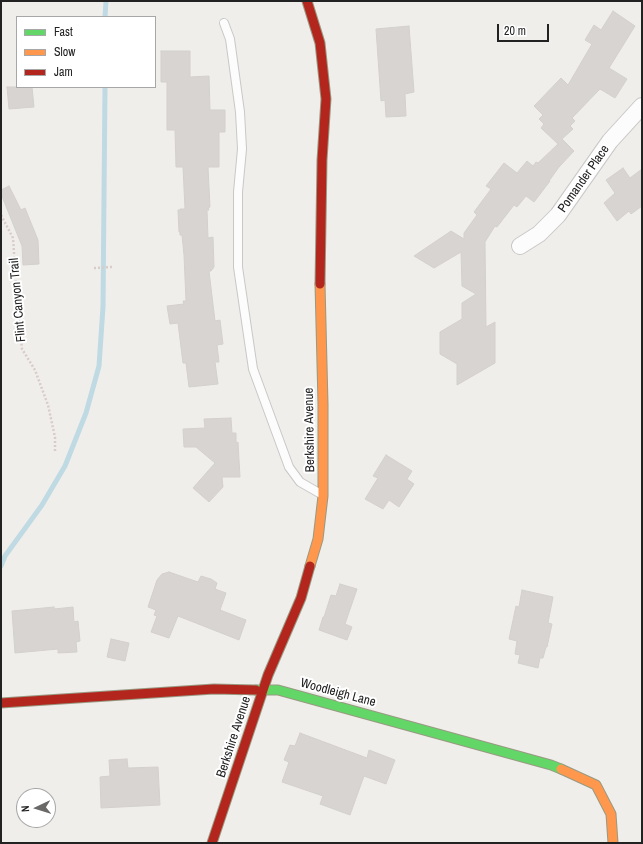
<!DOCTYPE html>
<html>
<head>
<meta charset="utf-8">
<style>
  body { margin:0 }
  #map { position:relative; width:643px; height:844px; overflow:hidden; background:#f0eeeb; font-family:"Archivo Narrow",sans-serif }
  canvas { display:block }
  .frame { position:absolute; inset:0; border:2px solid #222; pointer-events:none }
  .legend { position:absolute; left:16px; top:16px; width:140px; height:72px; box-sizing:border-box; background:#fff; border:1px solid #a7a7a7; margin:0; padding:5px 7px; list-style:none; font-size:12px; color:#222 }
  .legend li { display:flex; align-items:center; gap:8px; height:20px }
  .legend b { width:20px; border:1px solid #a7a7a7 }
  .north { position:absolute; left:16px; top:788px; width:40px; height:40px; box-sizing:border-box; background:#fff; border:1px solid #a7a7a7; border-radius:50%; rotate:266deg; font-size:11px; font-weight:700; line-height:16px; text-align:center; color:#222 }
  .north::after { content:''; display:block; margin:auto; width:14px; height:18px; background:#6a6968; clip-path:polygon(50% 0,100% 100%,50% 72%,0 100%) }
  .scale { position:absolute; left:497px; top:24px; width:52px; height:18px; box-sizing:border-box; border:2px solid #222; border-top:0; padding-left:5px; font-size:12px; line-height:14px; white-space:nowrap; color:#222; -webkit-text-stroke:3px #fff; paint-order:stroke }
</style>
</head>
<body>
<div id="map">
<canvas width="643" height="844"></canvas>
<div class="frame"></div>
<ul class="legend">
<li><b style="height:5px;background:#63d668"></b>Fast</li>
<li><b style="height:5px;background:#ff974d"></b>Slow</li>
<li><b style="height:5px;background:#b3261e"></b>Jam</li>
</ul>
<div class="north">N</div>
<div class="scale">20 m</div>
</div>
<script>
const g = document.querySelector('canvas').getContext('2d');
g.lineJoin = 'round';
function shape(rows) {
  const path = new Path2D();
  for (const r of rows) {
    path.moveTo(r[0], r[1]);
    for (let i = 2; i < r.length; i += 2) path.lineTo(r[i], r[i + 1]);
  }
  return path;
}
function stroke(path, color, width, dash) {
  g.strokeStyle = color;
  g.lineWidth = width;
  g.lineCap = dash ? 'butt' : 'round';
  g.setLineDash(dash || []);
  g.stroke(path);
}
function fill(path, color) {
  g.fillStyle = color;
  g.fill(path, 'evenodd');
}
function drawText(font, color, halo, rows, align = 'center') {
  g.font = font + ' "Archivo Narrow",sans-serif';
  g.lineWidth = 4;
  g.setLineDash([]);
  g.textBaseline = 'middle';
  g.strokeStyle = halo;
  g.fillStyle = color;
  for (const [text, x, y, turn = 0] of rows) {
    g.save();
    g.translate(x, y);
    g.rotate((+turn || 0) * Math.PI / 180);
    g.textAlign = isNaN(turn) ? turn : align;
    if (halo) g.strokeText(text, 0, 0);
    g.fillText(text, 0, 0);
    g.restore();
  }
}
stroke(shape([
  [105,17,106,1],
  [1,566,5,556,42,505,65,466,86,413,99,366,103,307,105,87]
]), '#bfdae3', 5);
const building = shape([
  [613,11,635,26,609,68,627,79,615,98,600,89,572,118,575,121,570,126,573,129,562,139,574,151,559,167,549,181,550,181,534,202,526,196,517,207,514,205,497,227,495,226,485,242,486,327,495,322,495,363,457,385,457,364,440,354,440,332,462,319,462,303,476,294,462,286,461,252,434,268,414,256,451,231,464,239,464,233,477,215,474,212,491,189,486,186,504,163,517,173,527,161,533,166,536,162,538,163,558,144,541,128,544,124,539,119,543,115,534,106,561,78,568,85,592,44,585,40,594,25,601,30,613,11],
  [409,26,414,92,405,94,406,116,386,117,385,100,381,101,376,29,409,26],
  [161,51,190,51,190,77,209,76,210,110,225,110,225,132,219,132,219,167,208,167,210,207,208,208,209,210,207,210,208,238,213,237,214,267,211,271,209,271,215,321,220,320,223,344,217,345,219,362,215,362,218,384,189,387,186,363,183,363,178,323,170,324,167,306,184,304,183,301,186,301,184,255,182,235,180,235,180,232,179,232,178,210,180,210,180,209,185,209,183,167,176,167,175,130,167,130,167,82,161,82,161,51],
  [7,87,32,87,34,107,9,109,7,87],
  [623,168,630,178,642,169,642,206,631,214,629,211,617,221,604,203,615,193,606,180,623,168],
  [9,186,21,210,25,208,38,240,39,264,23,265,22,246,1,194,1,190,9,186],
  [231,418,232,433,236,433,236,443,238,442,240,477,222,477,223,487,209,502,193,488,215,463,196,447,184,447,183,429,205,428,204,419,231,418],
  [386,455,412,471,407,479,414,484,399,507,389,500,383,509,365,499,378,478,373,476,386,455],
  [169,572,198,582,201,576,211,579,217,583,215,589,226,593,220,610,246,620,239,640,178,616,169,638,151,632,157,616,154,615,156,610,148,607,157,580,162,574,169,572],
  [340,584,357,589,345,624,352,627,347,640,319,630,323,617,324,617,331,595,336,596,340,584],
  [522,590,553,597,548,623,552,624,547,647,546,647,543,658,540,658,538,668,518,663,520,655,515,654,517,641,509,639,516,606,519,607,522,590],
  [54,607,54,609,73,607,74,622,78,621,80,641,76,642,77,652,58,653,58,649,15,653,12,611,54,607],
  [111,639,129,643,125,661,107,657,111,639],
  [300,733,367,758,369,750,395,760,386,784,364,776,350,815,320,804,323,796,282,782,289,762,284,760,290,745,295,746,300,733],
  [127,759,128,768,158,767,160,805,101,808,100,777,110,776,109,760,127,759]
]);
fill(building, '#d7d4d2');
stroke(building, '#d3d0cc', 1);
const lane = shape([
  [224,23,230,39,240,112,242,149,238,192,238,267,253,369,289,467,300,482,321,494]
]);
const street = shape([
  [520,246,539,234,558,215,610,141,642,106]
]);
const fast = shape([
  [256,690,278,690,551,765,561,769]
]);
const slow = shape([
  [310,566,318,539,323,496,323,404,320,284],
  [561,769,596,785,611,814,613,843]
]);
const jam = shape([
  [307,1,320,43,326,99,322,160,320,284],
  [1,703,214,689,256,690],
  [212,843,268,675,301,598,310,566]
]);
stroke(lane, '#c9c8c7', 10);
stroke(street, '#c9c8c7', 18);
stroke(fast, '#989a82', 11);
stroke(slow, '#989a82', 11);
stroke(jam, '#989a82', 11);
stroke(shape([
  [1,215,13,238,17,298,22,349,35,370,48,405,55,437,55,453],
  [94,268,112,267]
]), '#d8cbc9', 2.5, [2, 2]);
stroke(lane, '#fdfcfc', 8);
stroke(street, '#fdfcfc', 16);
stroke(fast, '#63d668', 9);
stroke(slow, '#ff974d', 9);
stroke(jam, '#b3261e', 9);
drawText('13px', '#222', '#fff', [
  ["Pomander Place",584,179,-55],
  ["Flint Canyon Trail",18,300,-95],
  ["Berkshire Avenue",310,430,-91],
  ["Woodleigh Lane",338,693,15],
  ["Berkshire Avenue",234,737,-72]
]);
</script>
</body>
</html>
